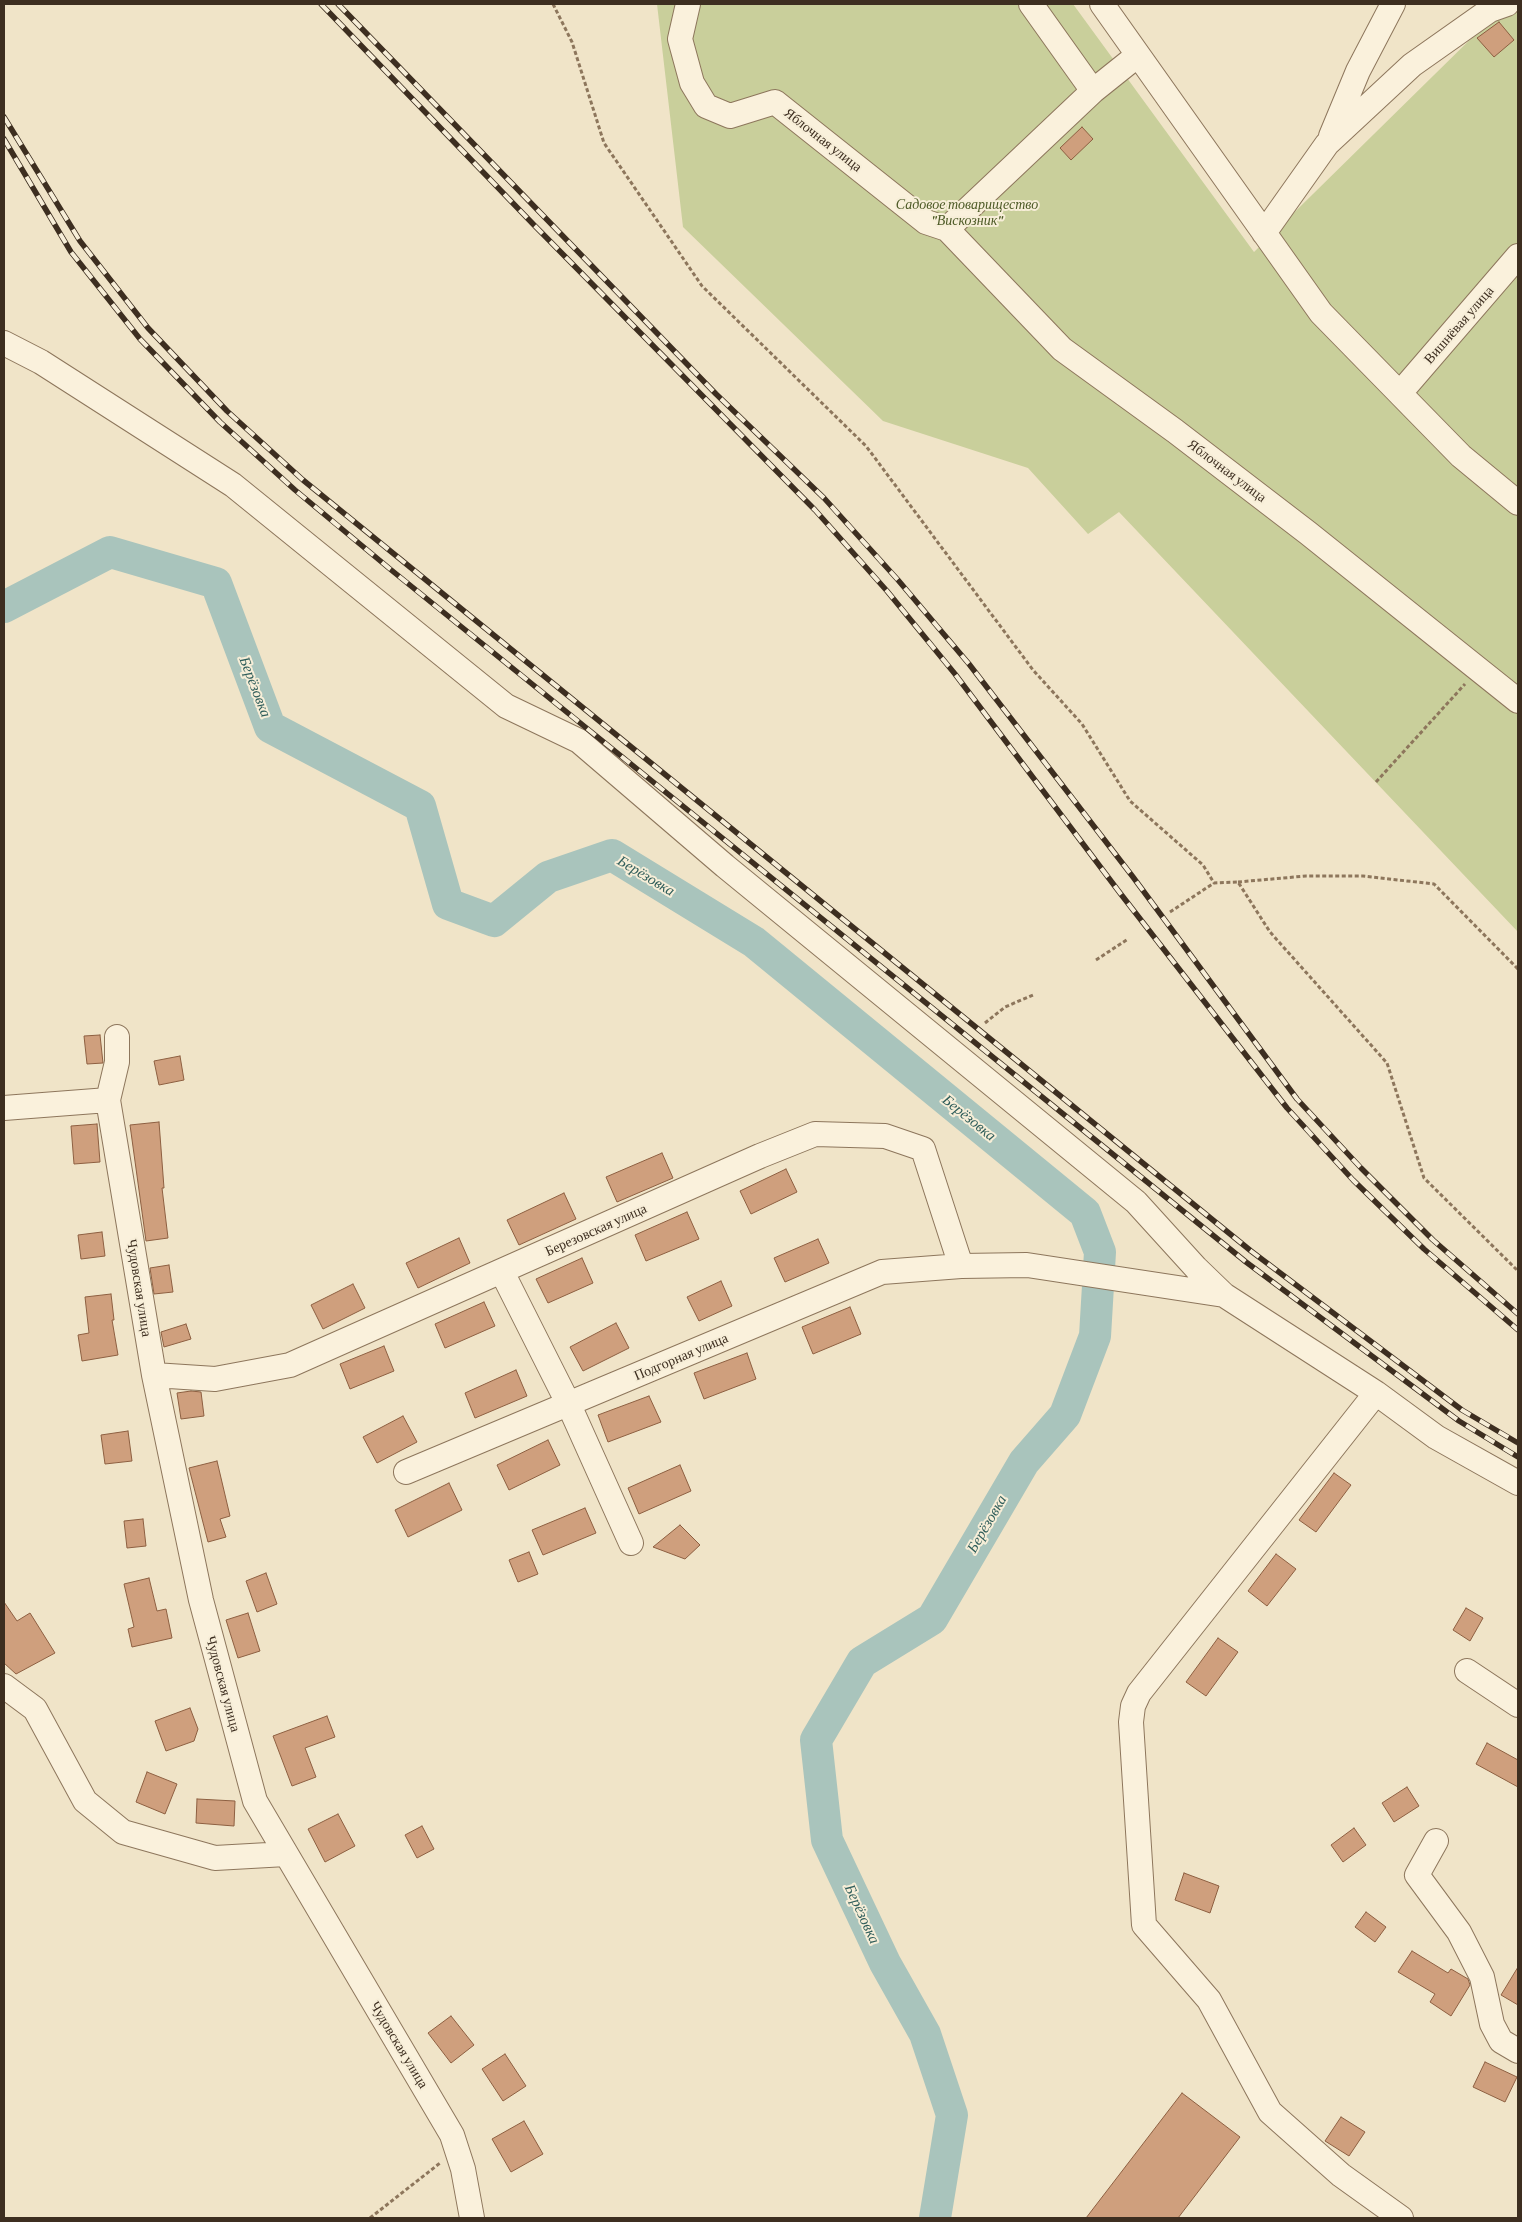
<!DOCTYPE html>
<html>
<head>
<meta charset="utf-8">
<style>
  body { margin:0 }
  #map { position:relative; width:1522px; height:2222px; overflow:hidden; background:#f0e4c8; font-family:"Crimson Pro",serif }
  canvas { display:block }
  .frame { position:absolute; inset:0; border:5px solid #3d2e20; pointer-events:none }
</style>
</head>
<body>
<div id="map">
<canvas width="1522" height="2222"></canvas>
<div class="frame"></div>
</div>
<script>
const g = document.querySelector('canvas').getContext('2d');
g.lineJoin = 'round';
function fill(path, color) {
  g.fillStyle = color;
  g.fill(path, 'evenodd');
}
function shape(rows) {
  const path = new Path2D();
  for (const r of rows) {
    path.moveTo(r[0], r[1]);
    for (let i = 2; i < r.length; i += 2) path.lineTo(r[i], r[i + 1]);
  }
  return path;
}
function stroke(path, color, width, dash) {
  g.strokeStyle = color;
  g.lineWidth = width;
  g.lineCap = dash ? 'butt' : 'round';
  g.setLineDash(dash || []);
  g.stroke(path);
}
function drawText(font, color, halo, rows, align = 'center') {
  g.font = font + ' "Crimson Pro",serif';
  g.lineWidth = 4;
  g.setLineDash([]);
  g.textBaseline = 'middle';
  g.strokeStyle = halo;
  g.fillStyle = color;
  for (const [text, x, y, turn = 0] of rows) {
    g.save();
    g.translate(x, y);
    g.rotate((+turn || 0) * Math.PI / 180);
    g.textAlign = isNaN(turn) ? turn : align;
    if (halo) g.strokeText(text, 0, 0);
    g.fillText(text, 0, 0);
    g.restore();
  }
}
fill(shape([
  [657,4,1073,4,1254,252,1493,17,1518,11,1518,932,1119,512,1088,534,1028,468,883,421,683,227]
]), '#c9cf9b');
stroke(shape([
  [4,607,110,552,216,583,270,727,420,806,448,904,494,921,548,877,612,855,754,942,1085,1213,1100,1252,1095,1336,1065,1415,1024,1462,932,1619,862,1662,816,1740,827,1840,885,1963,925,2034,952,2115,935,2218]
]), '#a9c4bc', 32);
const building = shape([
  [1499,22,1514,40,1494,57,1477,38,1499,22],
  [1082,127,1093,139,1071,160,1060,148,1082,127],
  [100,1035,103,1063,87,1064,84,1036,100,1035],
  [180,1056,184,1080,159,1085,154,1061,180,1056],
  [159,1122,164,1188,162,1188,168,1238,146,1241,130,1125,159,1122],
  [97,1124,100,1162,74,1164,71,1126,97,1124],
  [662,1153,673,1178,617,1202,606,1177,662,1153],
  [786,1169,797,1192,751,1214,740,1191,786,1169],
  [564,1193,576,1219,519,1245,507,1220,564,1193],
  [687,1212,699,1239,646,1261,635,1235,687,1212],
  [102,1232,105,1256,81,1259,78,1235,102,1232],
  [459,1238,470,1263,418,1288,406,1263,459,1238],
  [818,1239,829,1263,785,1282,774,1258,818,1239],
  [582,1258,593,1283,548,1303,536,1279,582,1258],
  [169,1265,173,1292,154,1294,150,1268,169,1265],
  [721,1281,732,1306,699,1321,687,1297,721,1281],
  [353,1284,365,1308,323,1329,311,1305,353,1284],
  [111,1294,114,1320,112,1320,118,1355,82,1361,78,1335,89,1333,85,1297,111,1294],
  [484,1302,495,1326,445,1348,435,1324,484,1302],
  [850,1307,861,1334,813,1354,802,1327,850,1307],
  [616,1323,629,1348,583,1371,570,1347,616,1323],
  [186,1324,191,1339,164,1347,161,1332,186,1324],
  [384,1346,394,1371,350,1389,340,1364,384,1346],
  [747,1353,756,1379,704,1399,694,1373,747,1353],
  [516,1370,527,1396,475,1418,465,1393,516,1370],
  [191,1391,201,1392,204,1416,181,1419,177,1393,191,1391],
  [649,1396,661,1422,608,1442,598,1415,649,1396],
  [403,1416,417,1442,377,1463,363,1437,403,1416],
  [128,1431,132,1461,105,1464,101,1435,128,1431],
  [548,1440,560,1465,509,1490,497,1465,548,1440],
  [217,1461,230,1516,220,1519,226,1537,208,1542,189,1468,217,1461],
  [680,1465,691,1491,639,1514,628,1488,680,1465],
  [1334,1473,1351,1485,1316,1532,1299,1520,1334,1473],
  [449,1483,462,1510,408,1537,395,1510,449,1483],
  [585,1508,596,1533,543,1555,532,1530,585,1508],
  [143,1519,146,1546,127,1548,124,1521,143,1519],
  [680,1525,700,1545,685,1559,653,1547,680,1525],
  [529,1552,538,1574,518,1582,509,1560,529,1552],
  [1276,1554,1296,1569,1267,1606,1248,1591,1276,1554],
  [266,1573,277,1604,257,1612,246,1581,266,1573],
  [149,1578,157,1611,166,1609,172,1638,132,1647,128,1629,134,1627,124,1584,149,1578],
  [4,1602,17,1621,30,1613,55,1653,16,1674,4,1663,4,1602],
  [1466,1608,1483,1618,1470,1641,1453,1630,1466,1608],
  [248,1613,260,1651,238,1658,226,1620,248,1613],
  [1218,1638,1238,1652,1206,1696,1186,1682,1218,1638],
  [190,1708,198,1729,194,1741,166,1751,155,1721,190,1708],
  [327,1716,335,1737,305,1748,316,1777,292,1786,273,1736,327,1716],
  [1487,1743,1518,1760,1518,1787,1476,1764,1487,1743],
  [147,1772,177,1784,165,1814,136,1802,147,1772],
  [1407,1787,1419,1806,1394,1822,1382,1803,1407,1787],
  [197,1799,235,1801,234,1826,196,1823,197,1799],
  [338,1814,355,1846,325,1862,308,1829,338,1814],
  [422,1826,434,1849,417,1858,405,1835,422,1826],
  [1354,1828,1366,1845,1343,1862,1331,1845,1354,1828],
  [1184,1873,1219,1886,1210,1913,1175,1900,1184,1873],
  [1366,1912,1386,1927,1375,1942,1355,1927,1366,1912],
  [1412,1951,1448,1973,1451,1969,1468,1979,1470,1985,1451,2016,1430,2002,1435,1994,1398,1972,1412,1951],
  [1518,1967,1518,2005,1501,1995,1518,1967],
  [451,2016,474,2045,451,2063,428,2033,451,2016],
  [505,2054,526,2086,503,2101,482,2069,505,2054],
  [1485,2062,1517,2077,1505,2102,1473,2087,1485,2062],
  [1182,2093,1240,2137,1178,2218,1086,2218,1182,2093],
  [1341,2117,1365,2132,1349,2156,1325,2141,1341,2117],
  [524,2121,543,2154,511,2172,492,2139,524,2121]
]);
fill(building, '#cf9f7d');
stroke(building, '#8d5f41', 1);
const minor = shape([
  [688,4,680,39,692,83,706,106,730,116,775,102,926,222,947,229,1062,349,1175,431,1308,533,1518,701],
  [1102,4,1321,313,1461,456,1518,503],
  [1093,91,1138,55],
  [1331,136,1358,71,1393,4],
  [947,229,1093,91,1031,4],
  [1264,233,1327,144,1412,65,1490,10,1507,4],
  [4,343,41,362,233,485,506,706,579,741,725,866,1136,1202,1196,1268,1224,1295,1376,1393,1436,1437,1518,1483],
  [1400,393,1518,256],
  [117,1037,117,1062,108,1100,154,1375,201,1600,255,1801,452,2135,463,2169,472,2218],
  [4,1108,108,1100],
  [502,1272,569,1405,631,1543],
  [154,1375,215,1379,290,1365,760,1156,815,1134,885,1136,923,1149,961,1266],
  [1376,1393,1139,1693,1133,1706,1131,1722,1144,1925,1209,2000,1270,2112,1341,2175,1401,2218],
  [406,1472,882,1272,961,1266,1027,1265,1224,1295],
  [1467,1671,1518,1705],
  [4,1686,35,1709,85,1801,123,1832,215,1858,286,1854],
  [1436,1841,1417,1875,1459,1932,1482,1977,1492,2024,1501,2041,1518,2051]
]);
stroke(minor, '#8d765c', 26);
stroke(shape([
  [553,4,572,42,604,143,702,286,866,446,1033,670,1082,724,1130,801,1203,865,1214,883,1238,882,1270,932,1387,1063,1424,1178,1518,1271],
  [1376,782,1465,684],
  [1238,882,1306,876,1363,876,1434,884,1518,969],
  [1170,912,1214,883],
  [1096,960,1128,939],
  [985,1023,1005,1007,1033,995],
  [370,2218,440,2163]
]), '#8d765c', 3, [4, 2.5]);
stroke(minor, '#faf1dc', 24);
const rail = shape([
  [321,4,533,224,815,510,887,591,955,674,1120,893,1287,1108,1353,1180,1424,1249,1518,1330],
  [338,4,716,394,824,498,898,580,969,664,1133,877,1297,1099,1361,1168,1433,1240,1518,1314],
  [4,117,80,241,148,328,227,411,303,480,1251,1251,1462,1410,1518,1443],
  [4,139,71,252,140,339,220,422,295,490,390,569,1246,1262,1459,1421,1518,1457]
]);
stroke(rail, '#3d2e20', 5.5);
stroke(rail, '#f7eed8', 4, [11]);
drawText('14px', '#3d2e20', '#f7eed8', [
  ["Яблочная улица",823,140,38],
  ["Вишнёвая улица",1459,325,-49],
  ["Яблочная улица",1227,471,37],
  ["Березовская улица",596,1230,-24],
  ["Чудовская улица",139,1288,81],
  ["Подгорная улица",681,1357,-23],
  ["Чудовская улица",223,1684,75],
  ["Чудовская улица",399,2045,59]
]);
drawText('italic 14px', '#4d5a26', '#f7eed8', [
  ["Садовое товарищество",967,205],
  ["\"Вискозник\"",967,221]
]);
drawText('italic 15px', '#2f5d5a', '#f7eed8', [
  ["Берёзовка",255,687,69],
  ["Берёзовка",646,876,31],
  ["Берёзовка",969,1118,39],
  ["Берёзовка",987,1524,-60],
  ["Берёзовка",862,1914,65]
]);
</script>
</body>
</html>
